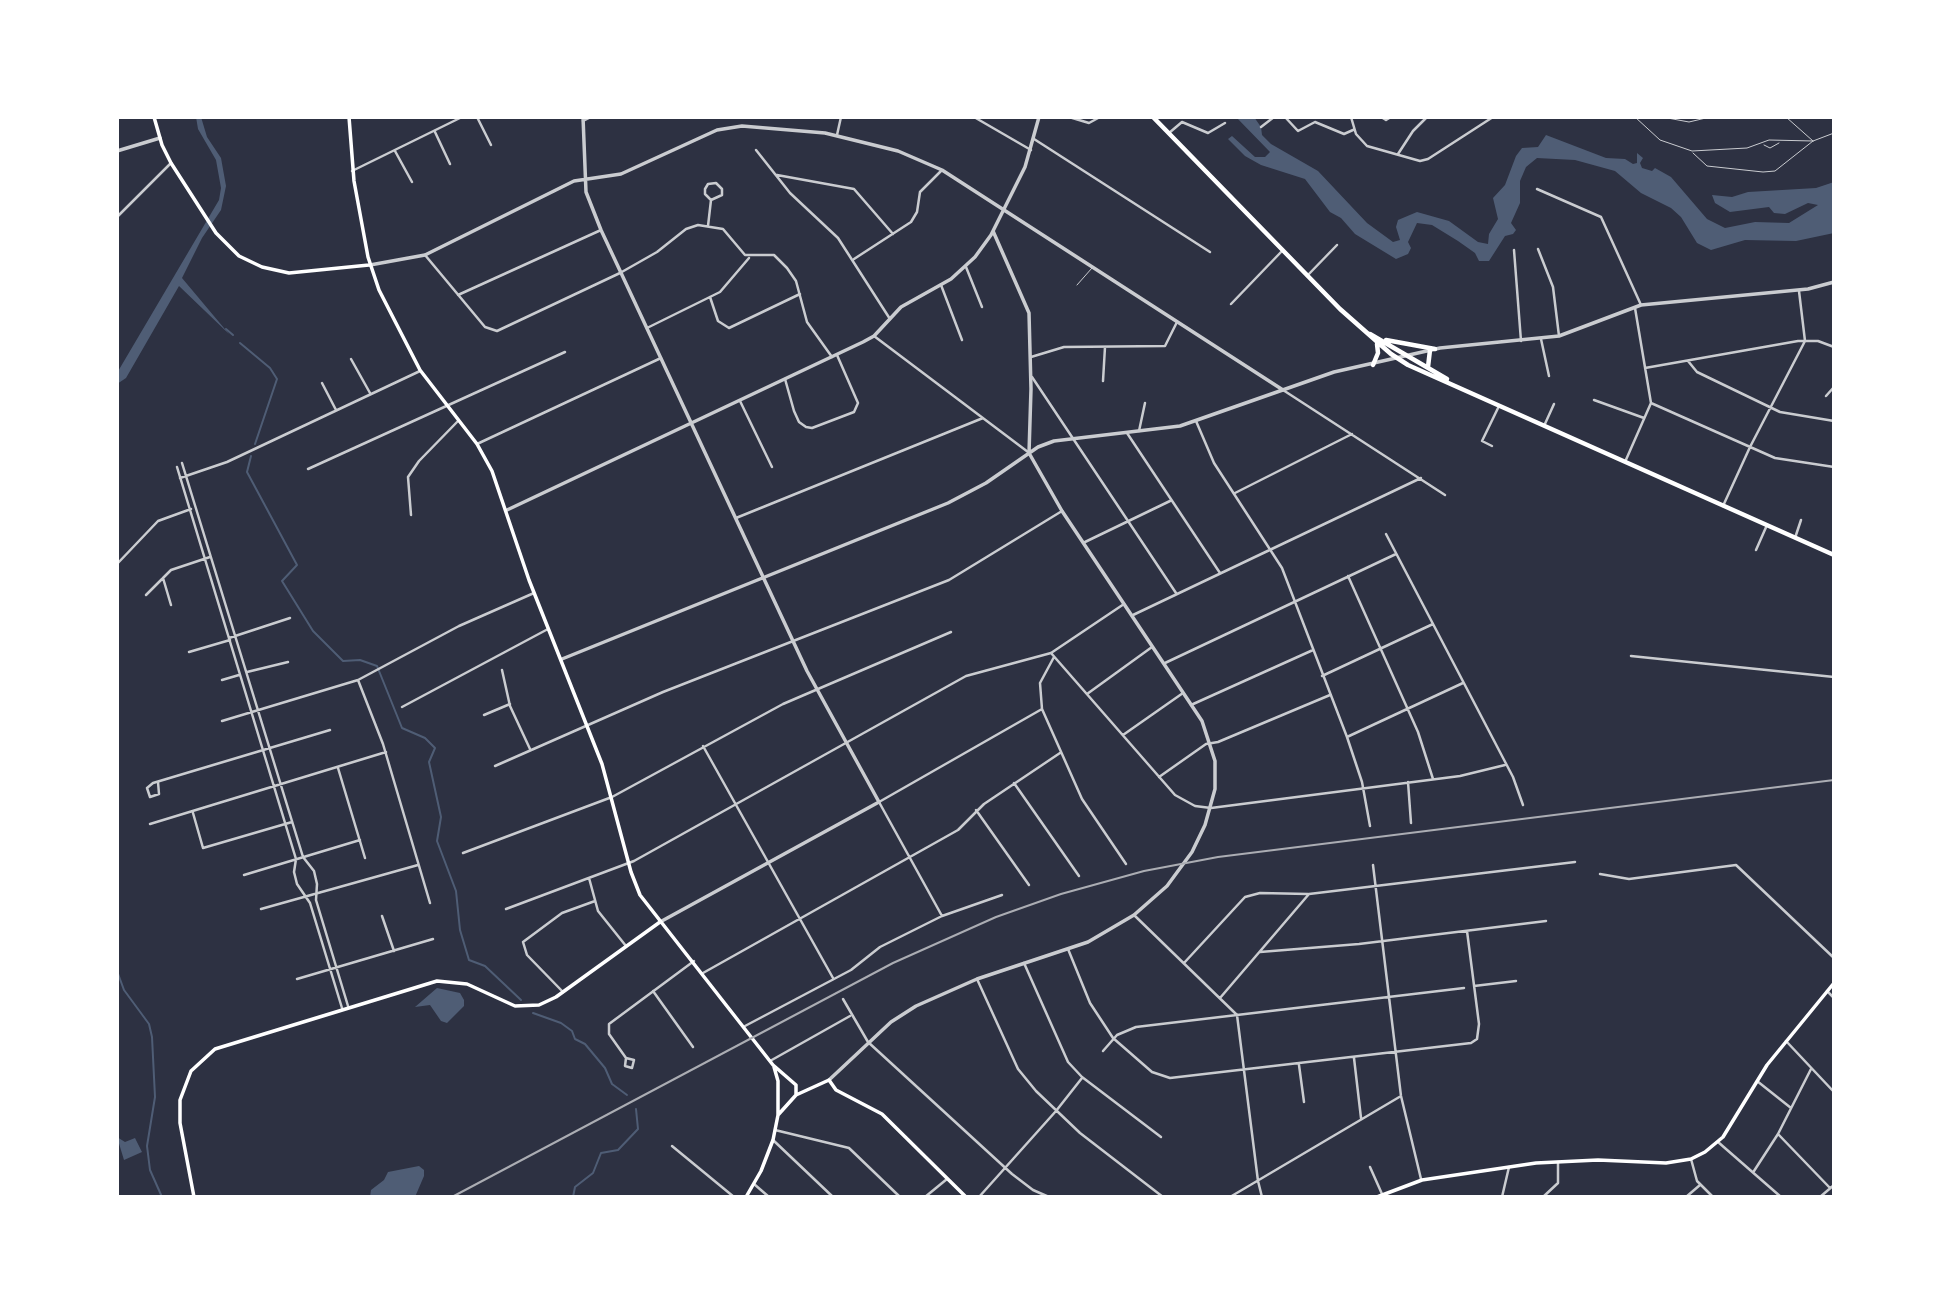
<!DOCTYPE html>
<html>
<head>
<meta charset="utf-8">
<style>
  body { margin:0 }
  #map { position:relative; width:1951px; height:1314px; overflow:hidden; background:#2d3142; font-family:"Titillium Web",sans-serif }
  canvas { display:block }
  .frame { position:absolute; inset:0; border:119px solid #fff; pointer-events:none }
</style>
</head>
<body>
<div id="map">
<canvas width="1951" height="1314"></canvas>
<div class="frame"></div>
</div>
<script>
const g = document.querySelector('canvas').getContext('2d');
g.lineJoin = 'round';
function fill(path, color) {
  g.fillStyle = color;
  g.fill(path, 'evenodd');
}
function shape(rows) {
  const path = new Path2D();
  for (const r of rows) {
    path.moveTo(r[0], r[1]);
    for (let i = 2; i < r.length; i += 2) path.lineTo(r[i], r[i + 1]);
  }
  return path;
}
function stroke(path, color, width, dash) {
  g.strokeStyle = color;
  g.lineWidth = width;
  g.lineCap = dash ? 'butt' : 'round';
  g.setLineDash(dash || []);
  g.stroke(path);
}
fill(shape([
  [196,117,201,117,207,137,221,158,226,186,221,210,202,238,182,278,229,334,179,286,126,378,117,384,117,373,219,200,221,188,216,160,198,129],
  [1236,117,1254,117,1261,127,1262,135,1271,144,1318,171,1367,223,1393,242,1400,240,1396,227,1398,220,1417,212,1449,221,1478,242,1488,244,1489,234,1498,219,1493,198,1505,185,1516,156,1522,148,1538,147,1546,135,1606,158,1625,159,1633,164,1637,163,1637,153,1643,158,1640,163,1642,168,1652,171,1655,168,1671,177,1707,219,1725,228,1755,222,1789,223,1818,205,1808,203,1785,214,1774,213,1769,207,1730,212,1715,203,1712,195,1732,197,1748,192,1816,188,1834,182,1834,233,1796,241,1745,240,1711,250,1697,243,1681,217,1671,208,1641,193,1615,171,1575,160,1537,158,1526,167,1520,181,1520,203,1511,223,1516,230,1513,234,1505,236,1489,261,1479,261,1475,253,1458,241,1432,225,1417,223,1408,242,1411,248,1408,254,1396,259,1355,234,1341,218,1330,212,1305,179,1261,165,1245,156,1228,139,1232,136,1255,157,1265,157,1270,152],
  [437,988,460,993,464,1000,464,1006,447,1023,441,1021,430,1005,415,1007],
  [117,1137,125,1142,135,1138,142,1152,124,1160],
  [419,1166,424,1170,424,1176,415,1197,370,1197,371,1190,384,1180,388,1172]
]), '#4f5d75');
stroke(shape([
  [226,329,233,335],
  [240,343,270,368,277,379,255,444],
  [251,456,247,472,297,565,282,581,313,631,343,661,360,660,377,666,402,728,425,738,435,748,429,762,441,817,437,841,456,891,460,930,469,960,485,966,521,1000],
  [117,971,124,990,149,1024,152,1037,155,1097,147,1146,150,1170,162,1197],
  [533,1013,561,1023,572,1031,575,1039,585,1044,605,1068,612,1084,627,1095],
  [573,1197,575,1187,593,1173,601,1153,618,1150,638,1129,636,1109]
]), '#4f5d75', 2);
stroke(shape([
  [1635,117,1660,140,1692,151,1747,148,1769,140,1813,141],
  [1662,117,1689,122,1710,117],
  [1786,117,1813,141],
  [1764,145,1770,148,1779,143],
  [1693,153,1707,166,1763,172,1775,171,1813,141,1834,133],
  [1077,285,1092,268]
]), '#caccd0', 1);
stroke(shape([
  [477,117,491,145],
  [974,117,1031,150],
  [1069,117,1089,123,1100,117],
  [1285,117,1298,131,1315,122,1344,134,1353,130],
  [1351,117,1356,134,1367,146,1420,161,1428,159,1493,117],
  [1381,117,1386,120,1391,117],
  [583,121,591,117],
  [1261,127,1274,117],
  [435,132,450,164],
  [1169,133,1182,122,1208,133,1225,123],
  [837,135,841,117],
  [1034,139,1210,252],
  [756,150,790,193,838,238,890,319],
  [395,151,412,182],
  [1398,154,1413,131,1427,117],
  [352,171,462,117],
  [777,175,854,189,893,234],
  [1537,189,1601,217,1641,305],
  [117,217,171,163],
  [708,226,711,200,705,194,705,189,708,184,716,183,722,189,722,195,711,200],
  [1538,249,1553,287,1559,336],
  [1514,250,1521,341],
  [425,255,485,327,497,331,620,273,657,252,686,229,698,225,723,229,745,255,774,255,787,268,796,281,807,322,832,357],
  [854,259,911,222,917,212,920,192,941,171],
  [966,267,982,307],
  [1307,276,1337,245],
  [941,285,962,340],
  [458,295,601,230],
  [710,297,718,321,729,328,800,294],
  [1231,304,1282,251],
  [647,328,720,292,749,258],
  [874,336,1028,452],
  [1541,339,1549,376],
  [1031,357,1064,347,1165,346,1177,322],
  [351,359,370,393],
  [1688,361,1697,372,1780,412,1834,421],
  [1645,368,1798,341,1818,341,1834,347],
  [1032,377,1176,593],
  [785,379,794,411,799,422,806,427,812,428,854,412,858,403,837,355],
  [1103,381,1105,347],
  [322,383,336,410],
  [1283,390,1445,495],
  [1826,396,1834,387],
  [1594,400,1644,418],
  [740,401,772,467],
  [1651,403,1775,458,1834,467],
  [1196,421,1214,463,1282,568,1347,737,1362,782,1370,826],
  [1544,426,1554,404],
  [1139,431,1145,403],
  [1127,433,1220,573],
  [477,444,661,358],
  [1492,446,1482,441,1499,406],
  [1625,462,1651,403,1635,308],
  [182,463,303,857,314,871,317,884,316,900,348,1006],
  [177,467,296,859,294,872,297,884,310,903,342,1008],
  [308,469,565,352],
  [180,478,227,462,420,371],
  [1235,493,1352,434],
  [1723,506,1750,447,1805,341,1799,291],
  [411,515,408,477,419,461,458,421],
  [736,518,983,418],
  [1386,534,1513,777,1523,805],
  [1795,538,1801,520],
  [1085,542,1170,501],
  [1756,550,1767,525],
  [117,564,158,521,191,509],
  [1348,576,1418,732,1433,779],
  [163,578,171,605],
  [146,595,171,570,210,557],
  [1133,615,1421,478],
  [229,638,290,618],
  [189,652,230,640],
  [1051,653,1175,795,1195,806,1211,808,1460,776,1505,765],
  [1631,656,1834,677],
  [1054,657,1040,683,1042,709,1082,799,1126,864],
  [1165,663,1396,554],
  [502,670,510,706,530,749],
  [247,672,288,662],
  [1322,676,1433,624],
  [222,680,239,675],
  [358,680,383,744,430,903],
  [1087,694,1152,647],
  [1191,705,1313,650],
  [402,707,548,629],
  [484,715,510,704],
  [222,721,358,680,459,626,534,593],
  [1123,735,1183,693],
  [1347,737,1463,683],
  [703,746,833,978],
  [495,766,663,692,949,580,1062,511],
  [338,768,365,858],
  [1159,777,1206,744,1218,742,1330,695],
  [158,782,159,794,150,797,147,788,153,783,330,730],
  [1408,782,1411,823],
  [1014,783,1079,876],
  [976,810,1029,885],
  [193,813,203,848,292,822],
  [150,824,386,752],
  [463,853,612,797,783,704,951,632],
  [1373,865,1401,1096,1421,1179],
  [1600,874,1629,879,1736,865,1834,958],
  [244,875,360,840],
  [589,878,598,911,626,946],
  [261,909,418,865],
  [506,909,634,861,966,676,1051,653,1124,604],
  [1134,915,1237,1015,1258,1181,1262,1197],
  [382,916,394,951],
  [942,916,879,802,1042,709],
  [1068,949,1090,1003,1113,1038,1152,1072,1170,1078,1471,1043,1477,1039,1479,1024,1467,931],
  [1260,952,1359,944,1546,921],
  [1024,963,1068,1062,1082,1077,1161,1137],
  [1184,963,1245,897,1260,893,1308,894],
  [703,973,958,830,984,804,1060,753],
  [297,979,433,939],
  [977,979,1018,1069,1036,1091,1080,1133,1163,1197],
  [1474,986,1516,981],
  [653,991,693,1047],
  [1827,991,1834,998],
  [563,992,527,955,523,942,562,913,595,901],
  [1220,998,1309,894,1575,862],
  [843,999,868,1042,1012,1174,1033,1190,1049,1197],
  [745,1026,851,970,880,947,942,916,1002,895],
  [1786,1041,1834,1092],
  [1103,1051,1117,1035,1136,1027,1464,988],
  [626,1058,634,1060,632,1068,625,1066,626,1058,609,1034,609,1024,694,961],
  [1354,1058,1361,1118],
  [770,1061,850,1016],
  [1299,1065,1304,1102],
  [1757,1081,1791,1108],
  [775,1130,849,1148,900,1197],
  [1778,1134,1830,1188],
  [773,1140,833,1197],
  [1718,1142,1781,1197],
  [672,1146,734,1197],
  [1691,1159,1697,1181,1713,1197],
  [1370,1167,1382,1194],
  [1754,1171,1778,1134,1811,1069],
  [754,1184,769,1197],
  [925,1197,947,1179],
  [979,1197,1056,1111,1082,1078],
  [1230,1197,1401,1096],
  [1502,1197,1509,1167],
  [1543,1197,1558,1183,1558,1162],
  [1686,1197,1700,1185],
  [1820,1197,1834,1185]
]), '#caccd0', 2.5);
stroke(shape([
  [583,117,586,192,601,230,807,671,879,802,660,922],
  [117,151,160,138],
  [370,265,425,255,574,181,621,174,717,130,742,126,825,133,898,151,942,170,1283,390],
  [507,510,863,342,874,336,901,307,951,279,975,257,991,235,1025,167,1039,117],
  [562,659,948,503,986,483,1038,447,1054,441,1180,426,1334,372,1440,348,1559,336,1641,305,1808,289,1834,282],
  [829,1080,891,1022,916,1006,977,979,1088,942,1134,915,1167,886,1192,852,1205,825,1215,789,1215,761,1202,721,1062,511,1029,453,1031,389,1029,313,993,231]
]), '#caccd0', 3.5);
stroke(shape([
  [154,117,162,145,171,163,216,233,239,256,262,267,289,273,369,265],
  [349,117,354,181,368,257,379,290,420,370,477,444,492,471,529,580,602,764,631,872,640,895,773,1065,796,1085,796,1095,778,1115],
  [796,1095,829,1080,836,1090,882,1114,966,1197],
  [194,1197,180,1123,180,1100,191,1071,215,1049,437,981,467,984,515,1006,539,1005,556,997,660,922],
  [746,1197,761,1171,773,1140,778,1115,778,1081,774,1067],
  [1377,1197,1422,1180,1536,1163,1598,1160,1666,1163,1691,1159,1705,1152,1723,1137,1767,1065,1834,983]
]), '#fff', 3.5);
stroke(shape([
  [1153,117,1340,309,1391,354,1408,365,1834,555],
  [1370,334,1447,379],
  [1386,340,1435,349],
  [1373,365,1378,353,1377,344],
  [1428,367,1430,350]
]), '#fff', 4.5);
stroke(shape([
  [452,1197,893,963,996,917,1061,894,1144,871,1218,857,1834,780]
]), '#abadb3', 2);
</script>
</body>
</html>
